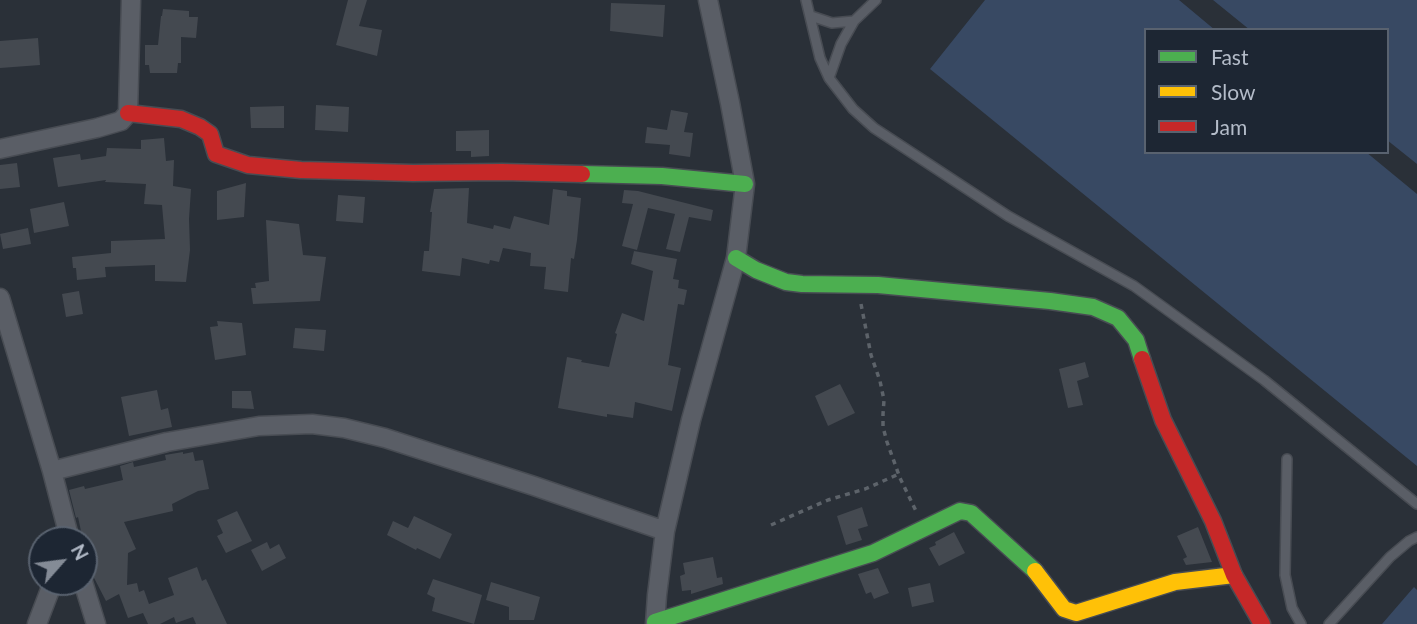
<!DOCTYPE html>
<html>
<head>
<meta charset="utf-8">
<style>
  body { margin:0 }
  #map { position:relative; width:1417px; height:624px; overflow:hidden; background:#2a3038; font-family:Lato,sans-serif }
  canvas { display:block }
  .legend { position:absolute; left:1144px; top:28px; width:245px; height:126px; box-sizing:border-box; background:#1d2633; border:2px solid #59626f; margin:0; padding:9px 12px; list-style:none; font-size:21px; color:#b4bcc9 }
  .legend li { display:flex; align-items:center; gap:14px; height:35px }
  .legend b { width:35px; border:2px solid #59626f }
  .north { position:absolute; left:28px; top:526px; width:70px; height:70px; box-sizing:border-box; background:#1d2633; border:2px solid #59626f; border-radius:50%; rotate:62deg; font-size:19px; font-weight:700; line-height:28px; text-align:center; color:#b4bcc9 }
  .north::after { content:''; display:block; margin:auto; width:24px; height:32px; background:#848b96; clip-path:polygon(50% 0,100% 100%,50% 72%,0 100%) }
</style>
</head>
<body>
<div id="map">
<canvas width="1417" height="624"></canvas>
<ul class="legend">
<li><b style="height:9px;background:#4caf50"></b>Fast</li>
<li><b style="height:9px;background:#ffc107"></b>Slow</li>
<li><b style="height:9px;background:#c62828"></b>Jam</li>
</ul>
<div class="north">N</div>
</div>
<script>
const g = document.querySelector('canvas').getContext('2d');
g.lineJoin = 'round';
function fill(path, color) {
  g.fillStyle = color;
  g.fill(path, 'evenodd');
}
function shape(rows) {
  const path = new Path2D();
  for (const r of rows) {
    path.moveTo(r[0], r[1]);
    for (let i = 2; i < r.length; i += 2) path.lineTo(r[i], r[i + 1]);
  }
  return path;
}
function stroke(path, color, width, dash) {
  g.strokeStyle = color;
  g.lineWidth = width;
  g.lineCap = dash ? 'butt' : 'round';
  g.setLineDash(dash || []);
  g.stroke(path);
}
fill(shape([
  [985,0,1179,0,1215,30,1146,30,1146,152,1366,152,1417,194,1417,466,930,69],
  [1213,0,1417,0,1417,164,1387,140,1387,30,1250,30],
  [1414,587,1417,590,1417,624,1382,624]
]), '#384963');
fill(shape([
  [348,0,367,0,359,26,382,30,377,56,336,45],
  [611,3,665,5,663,37,610,31],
  [163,9,189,11,189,17,198,17,196,38,181,37,181,63,178,63,177,73,150,73,149,65,145,65,145,45,158,45,161,16,162,16],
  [38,38,40,65,0,68,0,41],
  [316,105,349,107,348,132,315,130],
  [284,106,284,128,251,128,250,107],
  [671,110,688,113,684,132,693,133,690,157,669,154,670,145,645,143,647,127,667,130],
  [489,130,489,156,471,157,471,151,456,151,456,131],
  [164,138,166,161,174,160,173,186,191,189,189,219,190,250,186,282,155,281,155,265,105,267,106,277,77,280,76,268,73,268,72,257,111,253,111,241,165,239,162,205,144,204,146,184,105,182,106,180,58,187,53,158,80,154,81,160,106,156,107,148,141,149,141,140],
  [17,163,20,187,0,189,0,165],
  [246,183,244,217,217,220,217,191],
  [469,188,467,223,493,229,494,225,510,229,514,216,549,225,553,189,567,191,567,196,581,198,577,240,574,259,571,258,568,292,544,289,546,267,530,266,531,253,503,248,499,262,490,260,489,264,462,258,460,276,422,271,424,251,429,251,432,212,430,212,434,189],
  [624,190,638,191,713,210,711,221,689,217,680,252,666,249,675,214,648,208,637,250,622,246,633,204,622,203],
  [338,195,365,197,363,223,336,221],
  [64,202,69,226,34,233,30,209],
  [266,220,299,224,303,255,326,257,320,301,253,304,251,288,256,288,255,283,269,281],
  [28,228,31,244,3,249,0,234],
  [634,251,677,259,673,279,679,280,678,288,687,290,684,305,678,304,668,365,681,368,672,411,635,402,633,418,607,414,607,417,558,408,567,357,582,360,581,362,609,367,617,334,615,333,622,313,644,321,653,271,631,264],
  [79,291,83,314,66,317,62,294],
  [217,321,242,323,246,355,215,360,210,327,218,326],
  [295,328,326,330,324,351,293,348],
  [1085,362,1089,377,1077,381,1083,405,1068,408,1059,369],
  [840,384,855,413,828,426,815,396],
  [157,390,161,410,168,408,172,427,129,436,121,397],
  [232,391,251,391,254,409,232,408],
  [183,452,183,454,193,452,195,461,203,460,209,489,198,491,172,504,173,511,124,522,136,549,128,553,127,585,137,583,139,592,144,590,149,604,174,595,168,578,197,567,202,581,206,579,227,624,196,624,193,617,176,623,174,617,160,624,148,624,143,613,128,618,119,594,106,601,92,574,90,573,78,517,76,518,69,490,84,486,85,489,123,480,120,466,133,462,134,467,166,460,165,455],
  [862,507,868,526,858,529,862,540,846,545,837,516],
  [237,511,252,541,226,553,217,536,223,533,217,520],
  [414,516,452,534,440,559,417,548,416,550,387,535,393,521,408,528],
  [1198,527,1212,562,1186,565,1183,559,1187,557,1177,536],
  [954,532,965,553,939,566,929,548,936,545,935,542],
  [267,542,270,549,279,544,286,558,262,571,251,550],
  [713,557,717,578,722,577,723,584,691,594,691,590,682,591,680,576,685,574,683,563],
  [878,568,889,593,874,599,871,592,866,594,858,574],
  [433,579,482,595,474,624,432,611,435,598,427,594],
  [491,582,540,597,534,620,509,620,509,607,486,600],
  [930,583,934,602,912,607,908,588]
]), '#444950');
const lane = shape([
  [806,0,820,58,829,78],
  [876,0,854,21,841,44,829,78,853,109,874,128,1008,216,1134,286,1264,380,1417,504],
  [811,16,832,23,854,21],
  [1287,459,1285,575,1292,608,1301,624],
  [1329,624,1390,557,1409,541,1417,537]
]);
const street = shape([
  [0,149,97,128,121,121,128,113,131,0],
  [0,298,52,471,70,540],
  [52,471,167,442,259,426,312,424,344,428,385,438,534,486,665,531],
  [83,582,96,624],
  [37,624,53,582],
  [655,624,657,595,665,531,691,420,736,258,745,184,730,103,708,0]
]);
const fast = shape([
  [582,174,662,176,745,184],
  [736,258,756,270,786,282,802,284,878,285,1050,301,1093,307,1118,318,1136,340,1142,359],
  [655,622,873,553,960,511,971,513,1035,571]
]);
const slow = shape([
  [1035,571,1064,609,1076,613,1175,582,1234,575]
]);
const jam = shape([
  [128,113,181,119,200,127,210,134,216,154,248,165,301,170,413,173,502,172,582,174],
  [1142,359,1163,420,1213,521,1234,575,1262,624]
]);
stroke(lane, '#484c53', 12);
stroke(street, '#484c53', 21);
stroke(fast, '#484c53', 19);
stroke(slow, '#484c53', 19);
stroke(jam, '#484c53', 19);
stroke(shape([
  [861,304,871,355,880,381,884,400,883,414,883,427,887,442,900,478,916,511],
  [771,525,828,500,865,489,899,474]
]), '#5d636a', 3.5, [5, 5]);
stroke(lane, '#5a5e66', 9);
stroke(street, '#5a5e66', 18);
stroke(fast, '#4caf50', 16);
stroke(slow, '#ffc107', 16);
stroke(jam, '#c62828', 16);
</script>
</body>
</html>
